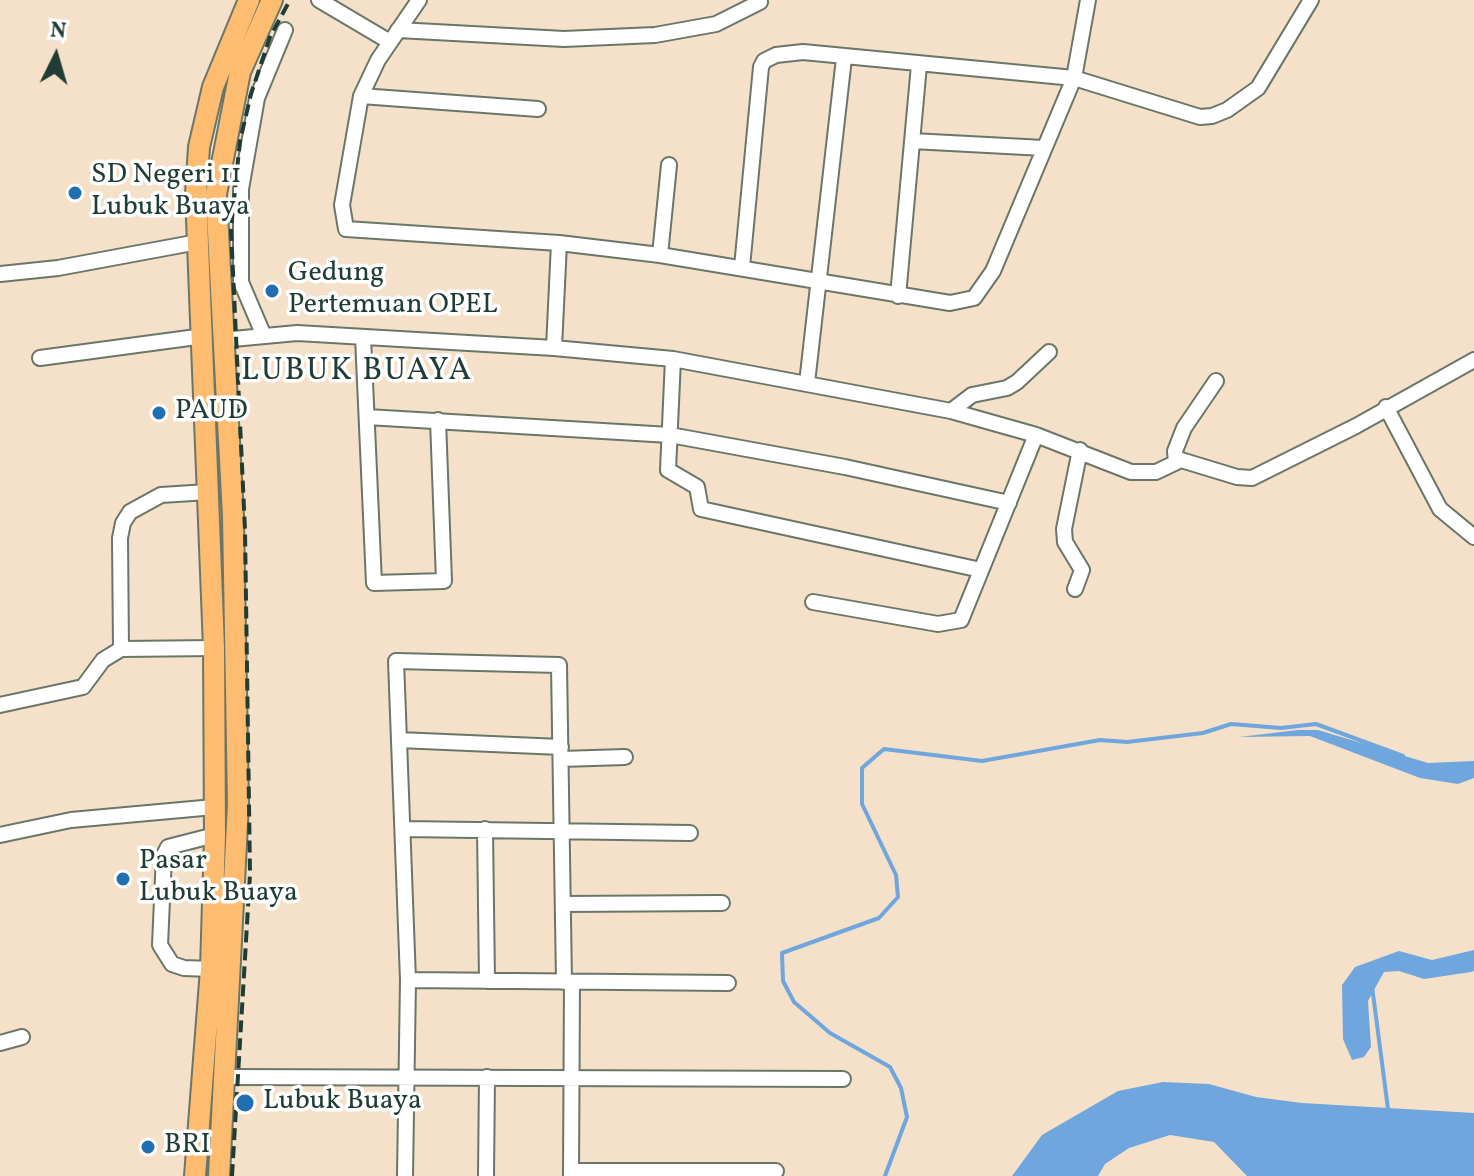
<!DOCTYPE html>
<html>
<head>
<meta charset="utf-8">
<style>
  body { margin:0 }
  #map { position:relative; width:1474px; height:1176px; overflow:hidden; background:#f5e1c9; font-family:Vollkorn,serif }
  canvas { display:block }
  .north { position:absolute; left:16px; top:16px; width:80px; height:80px; -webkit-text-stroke:6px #fff; paint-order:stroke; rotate:5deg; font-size:22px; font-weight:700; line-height:32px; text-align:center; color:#1f3d34 }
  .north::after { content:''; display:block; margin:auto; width:28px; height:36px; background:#1f3d34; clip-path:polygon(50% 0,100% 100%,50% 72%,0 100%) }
</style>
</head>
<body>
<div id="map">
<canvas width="1474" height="1176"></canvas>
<div class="north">N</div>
</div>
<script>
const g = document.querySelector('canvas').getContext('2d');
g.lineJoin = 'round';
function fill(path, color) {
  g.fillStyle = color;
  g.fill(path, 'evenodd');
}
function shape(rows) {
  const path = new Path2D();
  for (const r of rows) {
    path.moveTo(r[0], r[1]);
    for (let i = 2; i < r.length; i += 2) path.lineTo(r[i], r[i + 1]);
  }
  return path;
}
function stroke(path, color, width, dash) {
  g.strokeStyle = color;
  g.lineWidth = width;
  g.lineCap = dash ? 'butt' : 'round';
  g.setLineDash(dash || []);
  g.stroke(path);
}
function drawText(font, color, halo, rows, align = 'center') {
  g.font = font + ' Vollkorn,serif';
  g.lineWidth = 7;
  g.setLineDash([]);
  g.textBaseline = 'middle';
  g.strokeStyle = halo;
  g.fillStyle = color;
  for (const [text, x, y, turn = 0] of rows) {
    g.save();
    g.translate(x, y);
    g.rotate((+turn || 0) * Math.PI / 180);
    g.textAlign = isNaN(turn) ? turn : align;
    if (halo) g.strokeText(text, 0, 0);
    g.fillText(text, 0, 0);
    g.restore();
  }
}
fill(shape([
  [1298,730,1318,730,1428,763,1474,761,1474,778,1458,784,1420,778,1310,736,1239,737],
  [1474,950,1474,971,1471,972,1424,979,1399,971,1384,972,1368,1001,1371,1047,1364,1057,1352,1060,1343,1039,1342,985,1355,967,1399,951,1432,960],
  [1163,1082,1209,1084,1256,1097,1302,1103,1474,1113,1474,1176,1247,1176,1214,1142,1170,1135,1129,1148,1105,1164,1098,1176,1012,1176,1042,1135,1118,1091]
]), '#6fa6dd');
stroke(shape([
  [1372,986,1388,1109],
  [885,1176,907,1117,901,1088,890,1067,830,1033,794,1002,783,981,782,953,879,918,898,897,896,875,862,804,862,768,884,749,982,761,1100,740,1127,742,1203,733,1231,724,1281,728,1316,724,1403,756]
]), '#6fa6dd', 4);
const minor = shape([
  [319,0,390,42],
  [419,0,378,60,361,96,342,205,346,229,559,243,660,255,950,303,974,298,993,271,1074,78,1088,0],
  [398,30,564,39,655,35,716,24,760,2],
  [361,96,538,109],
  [912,141,1044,148],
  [660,255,669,165],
  [742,267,761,67,764,61,776,55,803,52,1074,78,1200,117,1212,116,1227,110,1258,88,1311,0],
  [0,274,58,268,198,242],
  [898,296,919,65],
  [264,336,241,282,241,189,257,98,285,30],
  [363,337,374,583,444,581,438,420],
  [222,340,297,333,554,348,673,359,951,411,1036,435,1131,472,1156,472,1181,460,1237,477,1252,478,1356,426,1474,360],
  [554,348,559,243],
  [40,358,204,336],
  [673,359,668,470,697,487,701,509,981,570],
  [807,383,844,58],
  [1386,407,1440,509,1474,537],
  [951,411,972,395,1007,388,1017,382,1049,352],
  [367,417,670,435,845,467,1009,503],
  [1176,462,1175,451,1184,428,1216,381],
  [208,492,161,495,130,512,123,523,120,538,121,649,214,648],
  [1075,589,1082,570,1065,542,1064,529,1080,450],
  [813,602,938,624,961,620,1036,435],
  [0,705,83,687,103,660,121,649],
  [399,740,561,747],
  [561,759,625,757],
  [404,829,690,833],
  [485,829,487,981],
  [0,835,71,820,214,807],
  [563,904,722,903],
  [211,969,184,968,172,964,160,945,164,855,168,847,215,835],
  [408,980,728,983],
  [0,1043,22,1037],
  [226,1077,843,1079],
  [571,1171,776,1171],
  [405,1176,408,980,396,661,559,665,564,982],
  [486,1176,487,1077],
  [571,1176,572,982]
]);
const highway = shape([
  [195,1176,211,969,215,835,214,648,196,194,199,147,213,87,249,0],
  [219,1176,238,804,233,516,216,194,240,72,272,0]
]);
stroke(minor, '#6a7668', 18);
stroke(highway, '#6a7668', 24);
stroke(minor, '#fff', 14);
stroke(highway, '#febc70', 20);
stroke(shape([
  [232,1176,250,874,245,530,231,229,240,141,251,94,270,37,290,0]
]), '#1f3d34', 4, [12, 6]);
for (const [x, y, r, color] of [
  [75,193,8,"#1f6fb2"],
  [272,291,8,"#1f6fb2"],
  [159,413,8,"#1f6fb2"],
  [123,879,8,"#1f6fb2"],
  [245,1103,10,"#1f6fb2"],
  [148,1147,8,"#1f6fb2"]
]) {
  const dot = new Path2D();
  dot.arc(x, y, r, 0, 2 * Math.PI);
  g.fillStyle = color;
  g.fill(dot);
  stroke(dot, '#fff', 3);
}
drawText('28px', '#1f3d34', '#fff', [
  ["SD Negeri 11",91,177],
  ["Lubuk Buaya",91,209],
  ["Gedung",288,275],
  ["Pertemuan OPEL",288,307],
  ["PAUD",175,413],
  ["Pasar",139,863],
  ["Lubuk Buaya",139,895],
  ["Lubuk Buaya",263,1103],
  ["BRI",164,1147]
], 'left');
g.letterSpacing = '2px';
drawText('32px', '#1f3d34', '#fff', [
  ["LUBUK BUAYA",357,373]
]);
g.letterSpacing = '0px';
</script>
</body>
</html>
